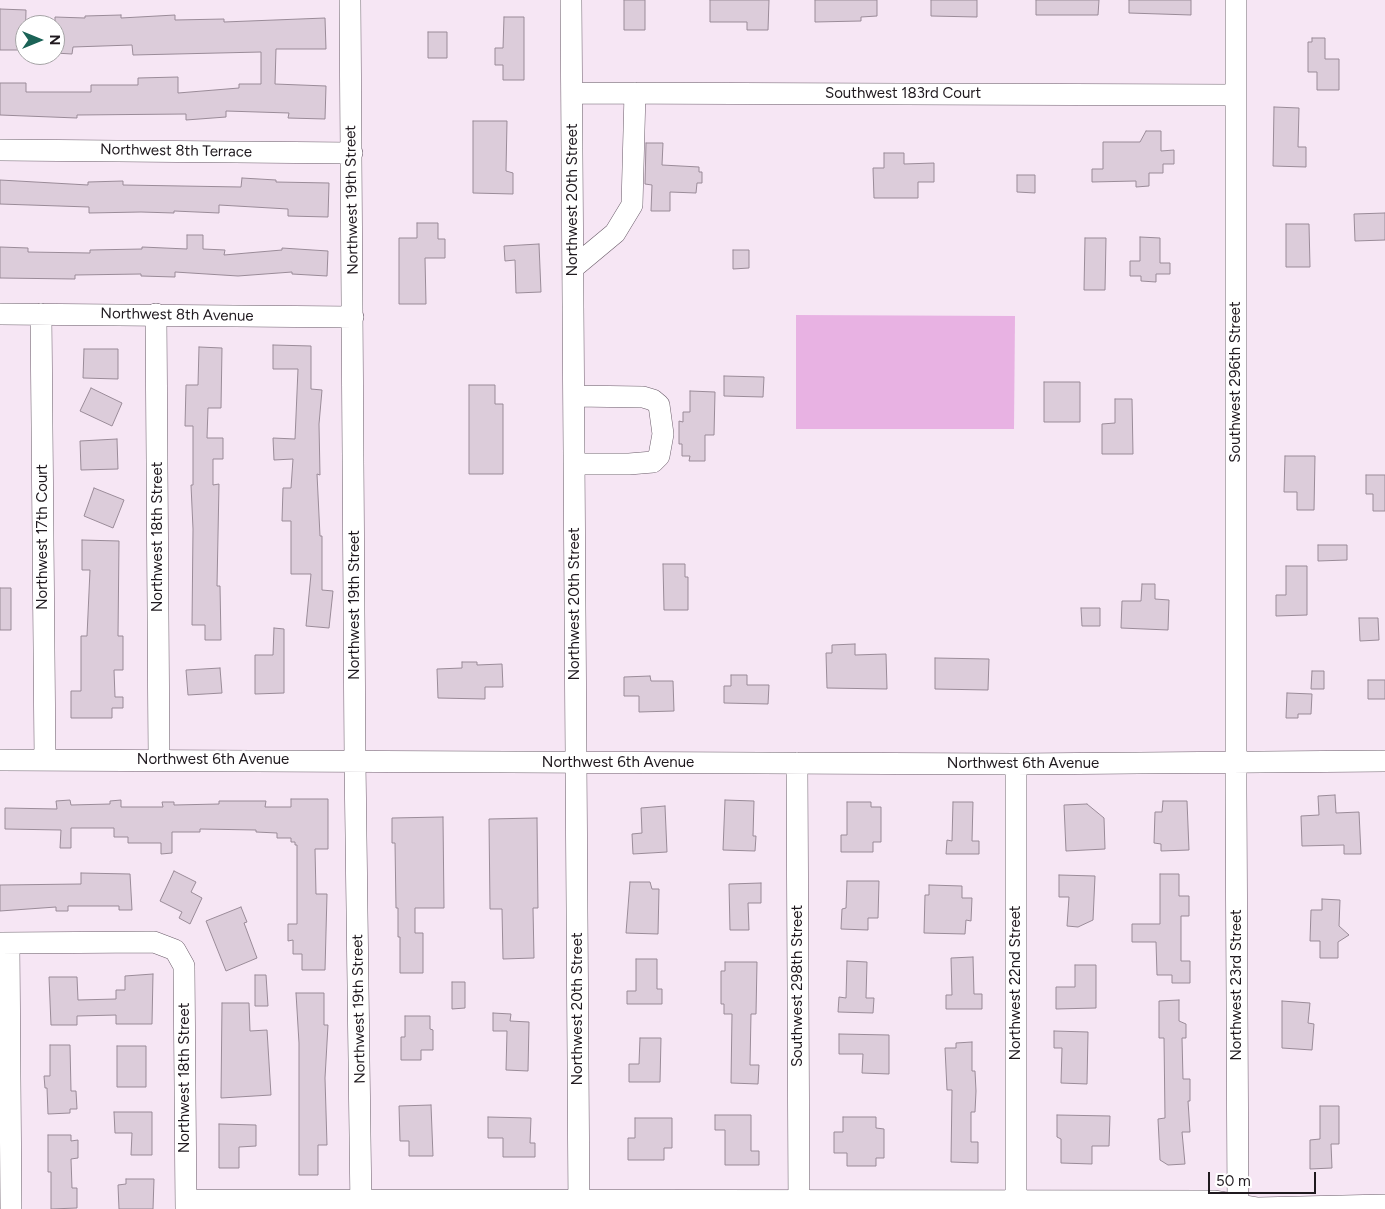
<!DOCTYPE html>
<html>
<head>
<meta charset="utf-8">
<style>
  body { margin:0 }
  #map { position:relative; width:1385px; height:1209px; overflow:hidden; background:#f6e6f4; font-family:Figtree,sans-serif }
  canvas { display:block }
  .north { position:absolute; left:15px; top:15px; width:50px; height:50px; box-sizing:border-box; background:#fff; border:1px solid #a5a3a5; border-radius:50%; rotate:90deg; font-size:14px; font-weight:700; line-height:20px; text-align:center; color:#1f191e }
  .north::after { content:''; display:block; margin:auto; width:18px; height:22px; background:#1b6357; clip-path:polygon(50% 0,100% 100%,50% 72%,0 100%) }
  .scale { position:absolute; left:1208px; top:1172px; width:108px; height:22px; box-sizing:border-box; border:2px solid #1f191e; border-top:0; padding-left:6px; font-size:15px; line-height:18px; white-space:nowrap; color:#1f191e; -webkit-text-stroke:4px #fff; paint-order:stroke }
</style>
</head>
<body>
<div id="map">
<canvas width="1385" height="1209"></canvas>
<div class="north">N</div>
<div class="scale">50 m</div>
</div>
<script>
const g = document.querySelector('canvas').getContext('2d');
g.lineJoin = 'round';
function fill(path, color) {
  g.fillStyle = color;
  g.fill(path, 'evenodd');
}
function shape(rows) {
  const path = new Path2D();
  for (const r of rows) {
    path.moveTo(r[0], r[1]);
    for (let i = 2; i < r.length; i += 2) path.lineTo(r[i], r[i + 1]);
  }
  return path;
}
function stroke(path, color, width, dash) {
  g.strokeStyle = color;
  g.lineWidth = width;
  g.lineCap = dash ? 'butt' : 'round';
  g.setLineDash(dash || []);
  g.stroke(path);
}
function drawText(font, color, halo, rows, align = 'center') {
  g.font = font + ' Figtree,sans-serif';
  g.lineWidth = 5;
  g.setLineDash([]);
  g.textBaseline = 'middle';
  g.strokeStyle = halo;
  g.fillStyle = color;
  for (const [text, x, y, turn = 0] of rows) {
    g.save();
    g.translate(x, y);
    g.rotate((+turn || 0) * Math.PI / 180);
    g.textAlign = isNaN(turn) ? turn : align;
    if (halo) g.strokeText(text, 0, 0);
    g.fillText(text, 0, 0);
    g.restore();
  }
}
fill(shape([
  [796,315,1015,316,1014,429,796,429]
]), '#e8b2e3');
const building = shape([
  [624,0,645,0,645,30,624,30,624,0],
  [710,0,769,0,768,30,747,30,747,22,710,22,710,0],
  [815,0,877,0,877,16,861,17,861,21,815,22,815,0],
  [931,0,977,0,977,17,931,16,931,0],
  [1036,0,1099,0,1098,15,1036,15,1036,0],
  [1129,0,1191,0,1191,15,1129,13,1129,0],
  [0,9,26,10,25,50,0,50,0,9],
  [121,15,121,18,175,15,175,20,224,19,224,22,325,18,326,49,276,49,275,84,326,86,325,119,288,118,289,113,226,111,226,117,186,120,186,114,77,115,77,118,0,115,0,83,26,83,26,92,91,92,91,85,138,85,138,78,178,77,178,93,239,88,239,84,261,84,261,52,133,55,132,45,73,47,72,54,55,53,55,17,85,18,85,16,121,15],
  [504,17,524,17,524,80,503,80,503,65,495,65,495,48,503,48,504,17],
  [428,32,447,32,447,58,428,58,428,32],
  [1312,38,1325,38,1325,59,1339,59,1339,90,1317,90,1317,72,1308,72,1308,42,1312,42,1312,38],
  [1274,107,1299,108,1298,147,1306,147,1306,167,1273,166,1274,107],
  [473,121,507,121,506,171,513,173,513,194,473,193,473,121],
  [1146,131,1161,131,1161,151,1174,150,1174,164,1163,164,1163,173,1149,173,1149,186,1136,187,1136,181,1092,182,1092,169,1103,169,1103,142,1140,142,1146,131],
  [646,143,663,143,662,165,699,167,699,172,702,172,702,183,697,183,696,193,670,192,670,211,651,211,652,185,645,184,646,143],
  [884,153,904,153,904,164,934,163,934,182,918,182,918,198,874,198,873,168,884,168,884,153],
  [1017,175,1035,175,1035,193,1017,192,1017,175],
  [242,178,276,180,276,182,329,183,328,217,288,216,288,209,219,205,219,213,174,211,174,213,141,212,89,213,89,207,0,204,0,180,88,185,88,182,123,181,123,185,241,187,242,178],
  [1385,213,1385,240,1355,241,1354,214,1385,213],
  [417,223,438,223,438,239,445,239,445,258,425,258,426,304,399,304,399,238,417,238,417,223],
  [1286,224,1309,224,1310,267,1286,267,1286,224],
  [187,235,203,235,203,249,225,250,224,255,282,250,282,248,328,251,327,276,292,274,292,272,238,276,175,272,175,277,141,276,141,274,75,275,75,279,0,278,0,247,28,248,28,252,90,253,90,250,142,249,142,247,187,249,187,235],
  [1140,237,1160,238,1160,263,1170,263,1170,274,1156,274,1156,282,1141,281,1141,276,1130,276,1130,261,1140,261,1140,237],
  [1085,238,1106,238,1105,290,1084,290,1085,238],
  [539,244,541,292,516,293,515,260,505,261,504,246,539,244],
  [733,250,749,250,749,268,733,269,733,250],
  [273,345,311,346,311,389,322,390,319,424,320,475,317,474,320,536,322,536,322,590,333,591,329,628,306,626,311,574,291,574,291,521,282,521,283,488,291,488,293,459,274,460,273,438,295,439,298,369,273,369,273,345],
  [199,347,222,348,221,408,208,408,207,438,223,438,223,459,213,459,213,485,219,484,217,586,220,586,221,640,205,640,205,625,192,625,193,529,191,485,193,485,193,426,185,426,186,385,198,385,199,347],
  [84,349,118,349,118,379,83,378,84,349],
  [724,376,764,377,763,397,724,396,724,376],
  [1044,382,1080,382,1080,422,1044,422,1044,382],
  [469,385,495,385,495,404,503,404,503,474,469,474,469,385],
  [91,388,122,403,112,426,80,411,91,388],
  [690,391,715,392,714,435,705,435,705,461,689,461,690,456,682,456,682,444,679,444,679,421,683,422,683,412,690,412,690,391],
  [1115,399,1132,399,1133,454,1102,454,1102,424,1115,423,1115,399],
  [117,439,118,469,81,470,80,441,117,439],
  [1285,456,1315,456,1314,510,1297,510,1297,492,1284,492,1285,456],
  [1366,475,1385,475,1385,511,1373,511,1373,494,1366,494,1366,475],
  [94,488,124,500,113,528,84,516,94,488],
  [82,540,119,541,118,636,123,636,123,670,114,670,115,697,123,697,123,708,112,708,112,718,71,718,71,691,81,691,81,636,87,636,90,570,82,570,82,540],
  [1318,545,1347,545,1347,560,1318,561,1318,545],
  [663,564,685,564,685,577,688,577,688,610,664,610,663,564],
  [1286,566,1307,566,1307,615,1276,616,1276,595,1286,595,1286,566],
  [1142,584,1155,584,1155,599,1169,600,1168,630,1121,628,1122,601,1141,601,1142,584],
  [0,588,11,588,11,630,0,630,0,588],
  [1081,608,1100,608,1100,626,1082,626,1081,608],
  [1359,618,1378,618,1379,640,1360,641,1359,618],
  [274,628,284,629,284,693,255,694,255,655,273,655,274,628],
  [855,644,855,655,886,654,887,689,827,688,826,653,832,653,832,645,855,644],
  [935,658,989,659,988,690,935,689,935,658],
  [462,662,477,662,477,665,502,664,503,687,485,687,485,699,438,698,437,669,462,668,462,662],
  [220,668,222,693,188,695,186,670,220,668],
  [1312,671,1324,671,1324,689,1311,689,1312,671],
  [731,675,747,675,747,685,769,685,768,704,724,703,724,686,731,686,731,675],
  [650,676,651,681,673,681,674,711,639,712,639,696,624,696,624,677,650,676],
  [1368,680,1385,680,1385,699,1368,699,1368,680],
  [1287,693,1312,694,1311,714,1298,714,1298,718,1286,718,1287,693],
  [1335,795,1336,813,1359,812,1361,854,1344,854,1344,845,1302,846,1301,816,1319,815,1318,796,1335,795],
  [291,799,328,799,328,849,315,849,316,894,327,894,325,970,302,970,302,954,293,954,293,940,288,941,288,924,297,924,297,845,295,845,295,842,291,842,291,838,277,838,277,833,256,832,256,830,200,829,200,832,172,832,172,853,161,854,161,843,128,843,128,837,114,837,114,828,71,828,71,848,60,848,61,830,5,829,5,808,57,809,56,801,70,800,71,805,110,804,110,801,121,800,121,807,163,807,162,802,174,802,174,805,219,804,219,801,266,801,265,807,291,807,291,799],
  [725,800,754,801,753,836,756,836,755,851,723,850,725,800],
  [1163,801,1187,801,1189,850,1161,851,1161,844,1154,843,1155,812,1162,812,1163,801],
  [847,802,871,802,871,807,881,807,881,842,873,842,873,852,841,852,841,835,847,835,847,802],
  [953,802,973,802,972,841,979,841,979,854,946,854,947,840,952,841,953,802],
  [1087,804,1104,818,1105,849,1066,851,1064,805,1087,804],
  [665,806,667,852,633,854,632,834,642,833,641,808,665,806],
  [443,817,444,908,415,908,415,933,423,933,423,973,400,973,400,937,398,937,398,908,396,908,395,843,392,843,392,818,443,817],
  [537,818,538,908,533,908,534,958,503,959,502,909,490,909,489,819,537,818],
  [174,871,196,882,191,892,202,898,190,924,179,918,182,912,160,901,174,871],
  [81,873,130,874,132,910,119,910,119,906,68,906,68,911,56,911,56,907,0,911,0,885,81,884,81,873],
  [1160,874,1179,874,1179,896,1189,896,1189,916,1181,916,1181,961,1190,961,1190,983,1172,983,1172,975,1157,975,1156,942,1132,942,1132,924,1160,924,1160,874],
  [1059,875,1095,876,1093,920,1078,927,1067,926,1069,897,1059,897,1059,875],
  [847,881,879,881,878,918,868,918,868,930,841,929,842,909,846,908,847,881],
  [630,882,650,882,652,889,659,889,658,934,626,933,630,882],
  [761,883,761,903,748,903,749,930,730,930,729,884,761,883],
  [929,885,962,886,962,898,972,898,971,921,966,920,965,934,924,933,925,895,929,895,929,885],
  [1322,899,1340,900,1339,926,1349,935,1338,942,1338,958,1320,958,1320,941,1310,941,1311,910,1322,910,1322,899],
  [241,907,247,922,244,923,257,958,226,971,206,921,241,907],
  [973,957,974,994,982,994,982,1009,946,1009,946,995,952,995,951,958,973,957],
  [636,959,657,959,657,989,662,989,662,1004,627,1004,627,991,636,991,636,959],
  [847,961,867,962,866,998,874,998,873,1013,838,1012,839,997,846,998,847,961],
  [725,962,757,962,756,1014,751,1014,750,1065,759,1065,758,1084,731,1083,732,1014,724,1014,724,1004,721,1004,721,971,725,971,725,962],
  [1075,965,1096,965,1096,1008,1056,1009,1056,987,1075,987,1075,965],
  [153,974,152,1024,116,1024,116,1015,77,1016,77,1025,51,1025,49,977,77,977,78,1000,116,999,116,990,125,990,125,976,153,974],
  [255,975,266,975,268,1006,255,1006,255,975],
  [452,982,465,982,465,1008,452,1009,452,982],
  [296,993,324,993,324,1025,328,1025,325,1078,327,1145,318,1145,318,1175,299,1175,299,1043,296,993],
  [1179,1000,1179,1021,1186,1024,1186,1038,1182,1038,1183,1079,1190,1079,1190,1101,1188,1101,1190,1132,1182,1132,1185,1164,1168,1165,1160,1160,1158,1119,1165,1118,1164,1038,1159,1038,1159,1001,1179,1000],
  [1282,1001,1310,1003,1308,1023,1314,1024,1312,1050,1282,1048,1282,1001],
  [222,1003,249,1003,250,1031,267,1030,271,1095,221,1098,222,1003],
  [493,1013,511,1014,510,1021,529,1022,528,1071,506,1070,507,1031,493,1031,493,1013],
  [405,1016,430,1016,430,1029,433,1030,433,1050,421,1050,421,1060,401,1060,401,1037,405,1037,405,1016],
  [1054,1031,1088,1032,1087,1084,1061,1083,1062,1048,1054,1048,1054,1031],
  [839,1034,889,1035,889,1074,862,1073,863,1054,839,1054,839,1034],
  [640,1038,661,1038,660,1082,629,1082,629,1064,639,1064,640,1038],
  [972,1042,972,1071,975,1071,976,1091,975,1112,971,1112,971,1142,978,1142,978,1163,951,1162,952,1090,947,1090,945,1048,956,1048,956,1043,972,1042],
  [50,1045,70,1045,71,1091,76,1091,77,1109,70,1109,70,1113,48,1114,47,1088,45,1088,44,1076,50,1076,50,1045],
  [117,1046,146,1046,146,1087,117,1087,117,1046],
  [431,1105,433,1156,409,1156,409,1141,400,1141,399,1106,431,1105],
  [1320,1106,1339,1106,1339,1144,1331,1144,1332,1168,1310,1169,1310,1140,1320,1139,1320,1106],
  [114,1112,152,1112,152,1155,131,1155,132,1133,115,1133,114,1112],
  [715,1115,751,1115,751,1151,759,1151,759,1165,725,1165,725,1130,715,1130,715,1115],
  [1057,1115,1110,1116,1109,1146,1092,1146,1092,1164,1061,1163,1061,1139,1057,1137,1057,1115],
  [488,1117,531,1118,530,1143,535,1143,535,1157,503,1157,503,1138,488,1138,488,1117],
  [843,1117,876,1117,876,1128,884,1129,884,1158,876,1158,876,1166,847,1166,847,1153,834,1153,834,1132,843,1132,843,1117],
  [635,1118,672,1118,672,1148,664,1148,664,1160,628,1160,628,1138,635,1138,635,1118],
  [219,1124,256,1125,256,1146,239,1147,239,1168,219,1168,219,1124],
  [48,1135,71,1135,71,1141,78,1140,78,1158,71,1159,72,1188,77,1188,77,1208,51,1209,51,1172,48,1172,48,1135],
  [126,1179,154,1179,153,1209,119,1209,118,1185,126,1184,126,1179]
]);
fill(building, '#dcccda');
stroke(building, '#9a8b98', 1);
const minor = shape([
  [350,0,355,761,361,1209],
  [571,0,579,1209],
  [1236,0,1236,792,1238,1209],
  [572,93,1235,95],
  [0,150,352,153],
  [573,268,615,233,632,205,635,93],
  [0,314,353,317],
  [41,314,45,760],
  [156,314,159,760],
  [574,396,643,397,653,400,659,405,663,434,659,456,653,462,629,464,574,464],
  [0,760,1016,764,1385,761],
  [797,763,799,1209],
  [0,943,154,942,175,950,184,966,186,1209],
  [9,943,11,1209],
  [186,1200,1215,1201,1258,1208,1385,1205],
  [1016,1209,1016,764]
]);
stroke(minor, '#6a5c69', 22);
stroke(minor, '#fff', 21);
drawText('15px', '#1f191e', '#fff', [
  ["Southwest 183rd Court",903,94],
  ["Northwest 8th Terrace",176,151,1],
  ["Northwest 19th Street",352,200,-91],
  ["Northwest 20th Street",573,200,-90],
  ["Northwest 8th Avenue",177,315,1],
  ["Southwest 296th Street",1236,382,-90],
  ["Northwest 17th Court",43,537,-90],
  ["Northwest 18th Street",158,537,-90],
  ["Northwest 20th Street",575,604,-90],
  ["Northwest 19th Street",355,605,-90],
  ["Northwest 6th Avenue",213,760],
  ["Northwest 6th Avenue",618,763],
  ["Northwest 6th Avenue",1023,764],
  ["Northwest 22nd Street",1016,983,-90],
  ["Northwest 23rd Street",1237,985,-90],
  ["Southwest 298th Street",798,986,-90],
  ["Northwest 19th Street",359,1009,-91],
  ["Northwest 20th Street",578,1009,-90],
  ["Northwest 18th Street",185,1078,-90]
]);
</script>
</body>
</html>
